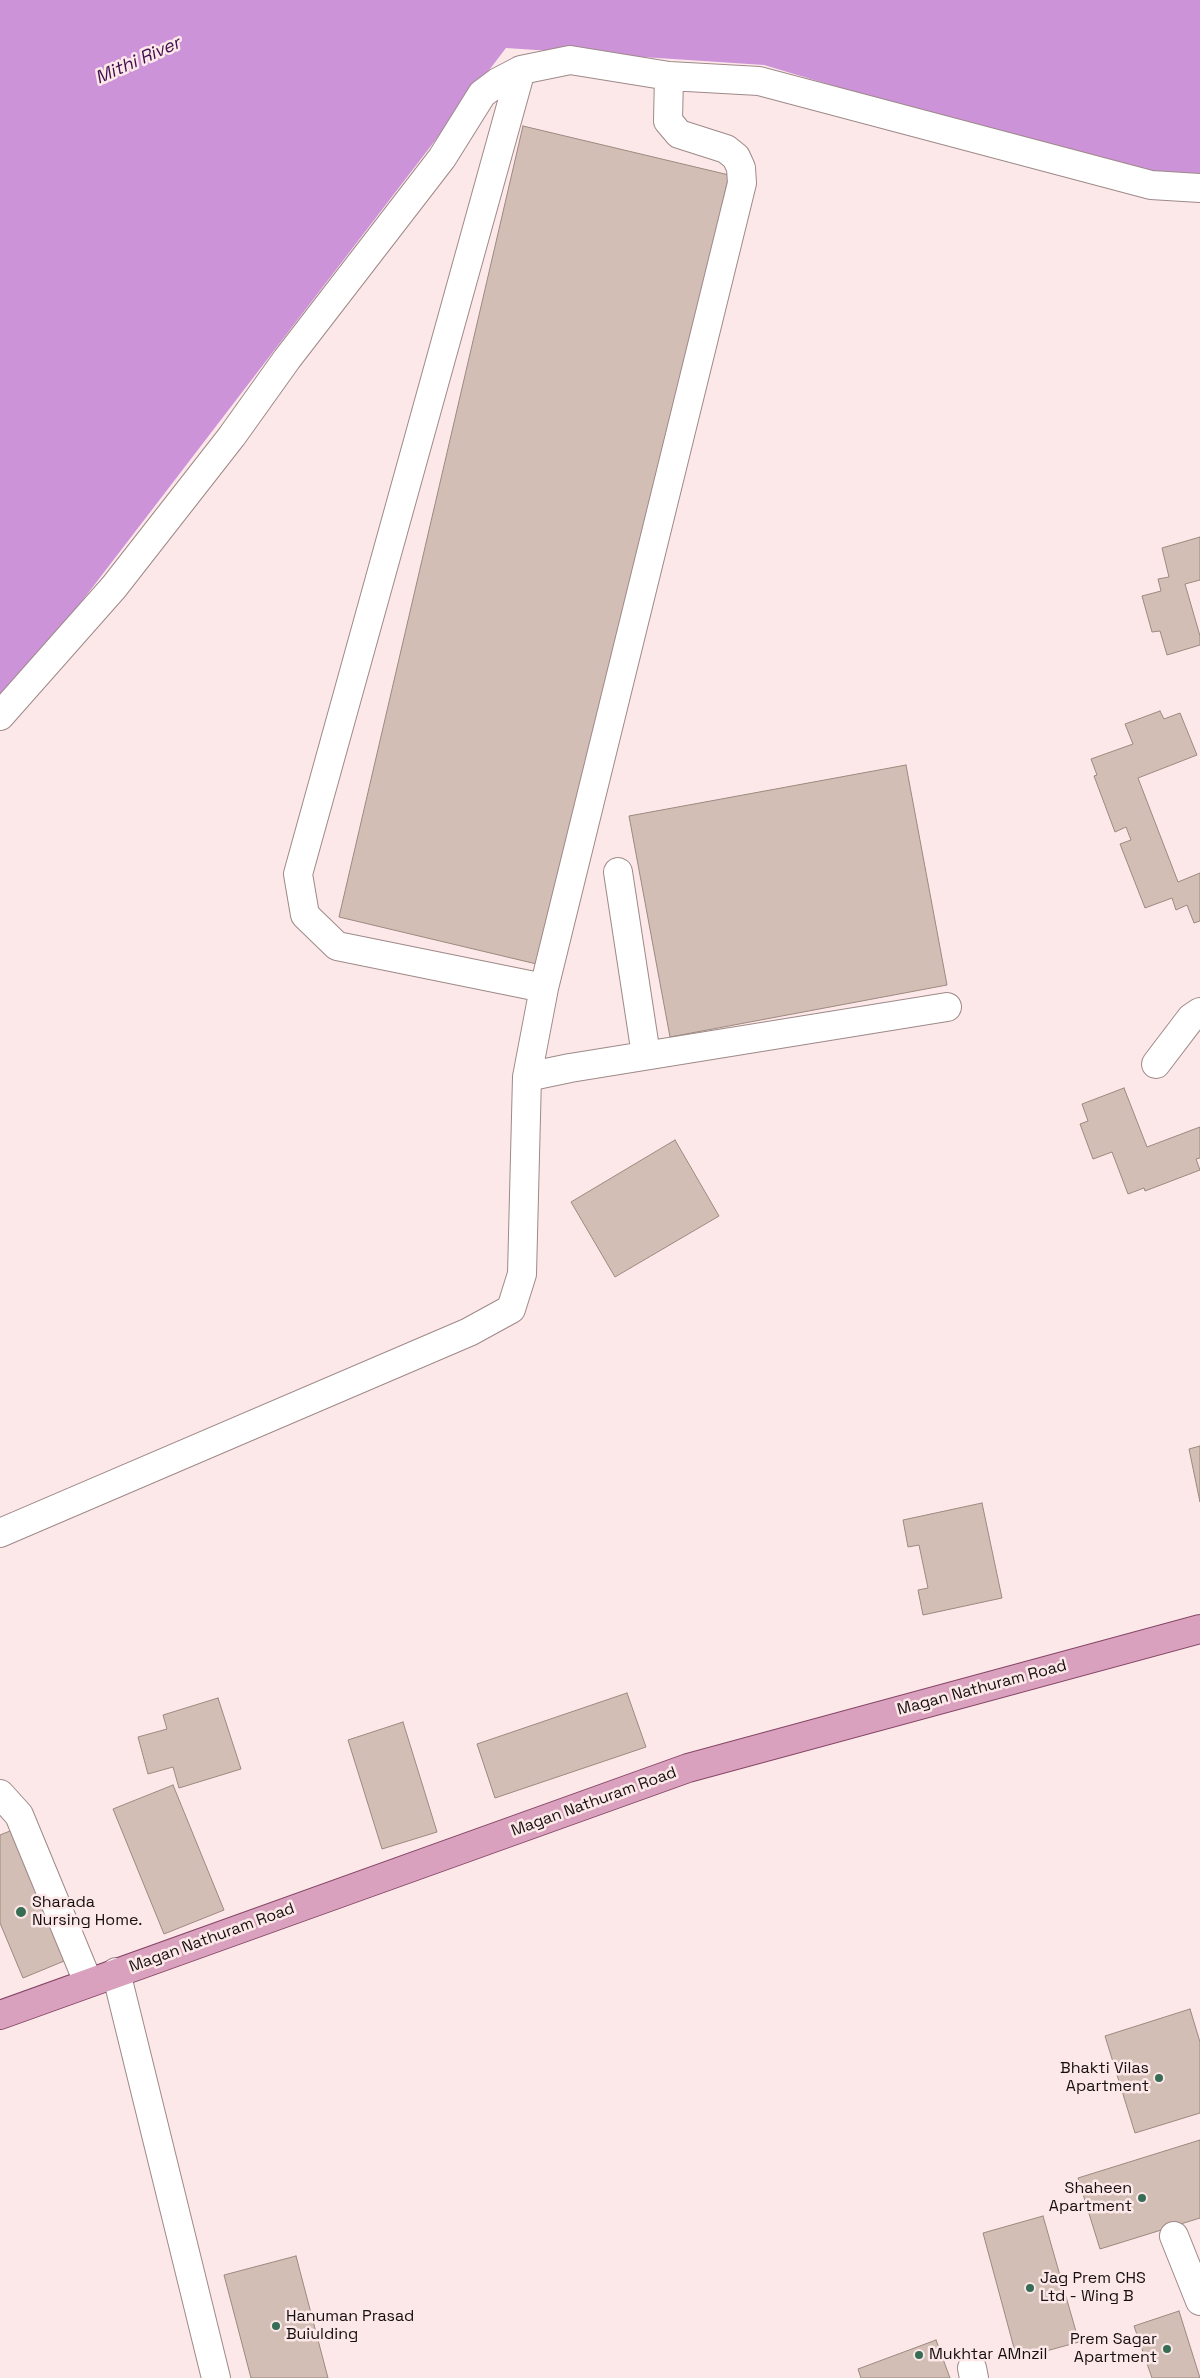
<!DOCTYPE html>
<html>
<head>
<meta charset="utf-8">
<style>
  body { margin:0 }
  canvas { display:block; background:#fce8e8 }
</style>
</head>
<body>
<canvas width="1200" height="2378"></canvas>
<script>
const g = document.querySelector('canvas').getContext('2d');
g.lineJoin = 'round';
function fill(path, color) {
  g.fillStyle = color;
  g.fill(path, 'evenodd');
}
function shape(rows) {
  const path = new Path2D();
  for (const r of rows) {
    path.moveTo(r[0], r[1]);
    for (let i = 2; i < r.length; i += 2) path.lineTo(r[i], r[i + 1]);
  }
  return path;
}
function stroke(path, color, width, dash) {
  g.strokeStyle = color;
  g.lineWidth = width;
  g.lineCap = dash ? 'butt' : 'round';
  g.setLineDash(dash || []);
  g.stroke(path);
}
function drawText(font, color, halo, rows, align = 'center') {
  g.font = font + ' "Space Grotesk",sans-serif';
  g.lineWidth = 5;
  g.setLineDash([]);
  g.textBaseline = 'middle';
  g.strokeStyle = halo;
  g.fillStyle = color;
  for (const [text, x, y, turn = 0] of rows) {
    g.save();
    g.translate(x, y);
    g.rotate((+turn || 0) * Math.PI / 180);
    g.textAlign = isNaN(turn) ? turn : align;
    if (halo) g.strokeText(text, 0, 0);
    g.fillText(text, 0, 0);
    g.restore();
  }
}
fill(shape([
  [0,0,1200,0,1200,180,1085,161,764,65,506,48,36,661,0,699]
]), '#cc93d9');
const building = shape([
  [523,126,729,175,545,966,339,917,523,126],
  [1200,537,1200,580,1185,584,1200,636,1200,645,1167,655,1160,631,1152,632,1142,596,1161,591,1158,579,1169,577,1162,548,1200,537],
  [1160,711,1164,719,1180,713,1197,755,1138,778,1178,882,1200,873,1200,921,1194,923,1187,905,1176,910,1172,898,1145,908,1120,844,1131,840,1126,827,1115,832,1094,776,1097,775,1091,759,1133,744,1125,724,1160,711],
  [906,765,947,985,670,1037,629,816,906,765],
  [1124,1088,1147,1147,1200,1127,1200,1158,1196,1159,1200,1170,1145,1191,1144,1188,1128,1194,1112,1152,1093,1159,1080,1124,1088,1121,1082,1104,1124,1088],
  [675,1140,719,1216,615,1277,571,1202,675,1140],
  [1200,1446,1200,1502,1189,1449,1200,1446],
  [982,1503,1002,1598,923,1615,918,1590,928,1588,919,1545,908,1547,903,1520,982,1503],
  [627,1693,646,1747,495,1798,477,1744,627,1693],
  [218,1698,241,1769,179,1788,173,1767,148,1774,138,1737,167,1729,163,1715,218,1698],
  [403,1722,437,1832,382,1849,348,1740,403,1722],
  [173,1785,224,1910,164,1934,113,1809,173,1785],
  [15,1829,69,1959,23,1978,0,1923,0,1835,15,1829],
  [1190,2009,1200,2042,1200,2113,1135,2133,1105,2036,1190,2009],
  [1200,2140,1200,2218,1100,2249,1078,2178,1200,2140],
  [1043,2216,1079,2342,1017,2359,983,2233,1043,2216],
  [296,2256,328,2378,251,2378,224,2275,296,2256],
  [1179,2311,1200,2378,1152,2378,1134,2326,1179,2311],
  [936,2340,950,2378,861,2378,858,2369,936,2340]
]);
fill(building, '#d2beb4');
stroke(building, '#9c897f', 1);
const minor = shape([
  [0,716,114,587,232,436,287,359,442,158,482,94,498,82,521,70],
  [618,872,646,1055],
  [544,988,337,946,305,915,298,874,521,70,570,60,669,76,759,81,1151,185,1200,188],
  [1156,1064,1191,1018,1200,1012],
  [527,1077,570,1068,947,1007],
  [0,1533,469,1332,511,1309,522,1274,527,1077,544,988,742,183,741,168,736,157,726,149,679,134,668,121,669,76],
  [0,1794,19,1815,88,1982],
  [116,1972,216,2378],
  [1174,2236,1200,2301],
  [972,2368,974,2378]
]);
const major = shape([
  [0,2015,688,1768,1200,1629]
]);
stroke(minor, '#9f8989', 30);
stroke(major, '#864666', 30);
stroke(minor, '#fff', 28);
stroke(major, '#daa1bf', 28);
for (const [x, y, r, color] of [
  [21,1912,6,"#366d54"],
  [1159,2078,5,"#366d54"],
  [1142,2198,5,"#366d54"],
  [1030,2288,5,"#366d54"],
  [276,2326,5,"#366d54"],
  [1167,2349,5,"#366d54"],
  [919,2355,5,"#366d54"]
]) {
  const dot = new Path2D();
  dot.arc(x, y, r, 0, 2 * Math.PI);
  g.fillStyle = color;
  g.fill(dot);
  stroke(dot, '#fce8e8', 2);
}
drawText('16px', '#170f0f', '#fce8e8', [
  ["Magan Nathuram Road",982,1688,-15],
  ["Magan Nathuram Road",594,1802,-20],
  ["Magan Nathuram Road",212,1938,-20]
]);
drawText('16px', '#170f0f', '#fce8e8', [
  ["Sharada",32,1903],
  ["Nursing Home.",32,1921],
  ["Bhakti Vilas",1149,2069,"right"],
  ["Apartment",1149,2087,"right"],
  ["Shaheen",1132,2189,"right"],
  ["Apartment",1132,2207,"right"],
  ["Jag Prem CHS",1040,2279],
  ["Ltd - Wing B",1040,2297],
  ["Hanuman Prasad",286,2317],
  ["Buiulding",286,2335],
  ["Prem Sagar",1157,2340,"right"],
  ["Apartment",1157,2358,"right"],
  ["Mukhtar AMnzil",929,2355]
], 'left');
drawText('italic 18px', '#420d4e', '#fce8e8', [
  ["Mithi River",138,61,-24]
]);
</script>
</body>
</html>
